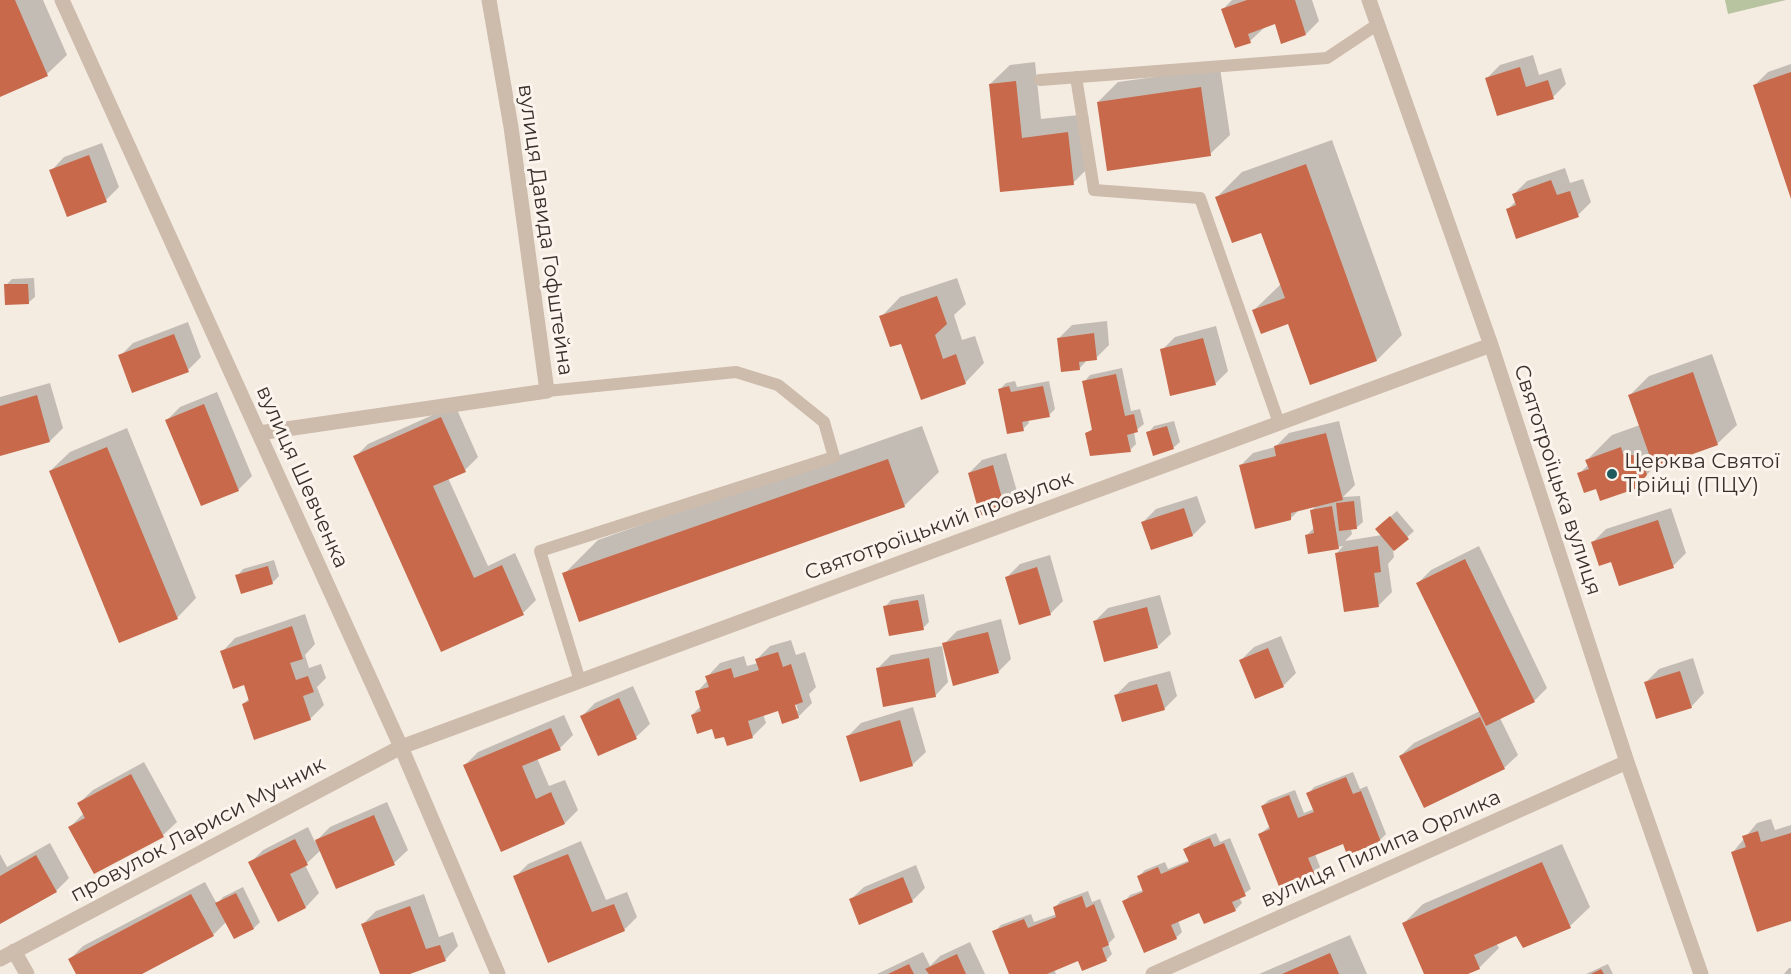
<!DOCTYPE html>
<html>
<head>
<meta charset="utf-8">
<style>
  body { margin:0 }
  canvas { display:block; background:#f4ebe1 }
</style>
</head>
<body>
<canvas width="1791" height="974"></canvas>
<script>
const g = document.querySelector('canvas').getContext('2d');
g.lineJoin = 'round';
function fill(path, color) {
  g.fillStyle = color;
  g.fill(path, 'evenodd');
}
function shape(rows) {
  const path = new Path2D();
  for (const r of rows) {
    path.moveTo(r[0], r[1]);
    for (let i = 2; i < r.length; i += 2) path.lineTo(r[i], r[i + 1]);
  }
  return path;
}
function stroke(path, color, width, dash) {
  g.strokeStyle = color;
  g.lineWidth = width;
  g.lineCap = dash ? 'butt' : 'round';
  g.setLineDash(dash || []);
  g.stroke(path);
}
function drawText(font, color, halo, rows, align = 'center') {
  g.font = font + ' Montserrat,sans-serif';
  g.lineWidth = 6;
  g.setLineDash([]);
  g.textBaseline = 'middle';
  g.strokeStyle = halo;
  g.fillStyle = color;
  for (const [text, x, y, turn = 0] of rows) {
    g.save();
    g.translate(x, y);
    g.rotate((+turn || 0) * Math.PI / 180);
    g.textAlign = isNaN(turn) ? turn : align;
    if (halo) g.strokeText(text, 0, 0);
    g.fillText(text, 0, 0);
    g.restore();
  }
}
fill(shape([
  [1725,0,1786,0,1728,14]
]), '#b8c4a0');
fill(shape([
  [0,0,43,0,67,55,47,74,0,95],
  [1232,0,1312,0,1319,21,1306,34,1276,22,1264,28,1250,41,1223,9],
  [1533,55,1539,75,1561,68,1566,84,1553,97,1487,78,1500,65],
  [1035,62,1041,119,1088,114,1093,163,1073,183,1001,191,990,84,1010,65],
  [1791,64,1791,196,1755,85,1768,72],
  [1220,68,1230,135,1210,154,1098,102,1118,82],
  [1332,140,1402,335,1377,360,1289,322,1254,310,1281,284,1262,231,1217,197,1242,172],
  [102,143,119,187,106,200,51,171,64,157],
  [1565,168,1570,183,1583,179,1591,202,1578,215,1508,209,1516,201,1514,194,1527,181],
  [34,278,35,297,28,303,6,285,12,279],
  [957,278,966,304,954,315,962,340,975,336,984,363,965,383,902,342,881,317,900,297],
  [1107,321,1109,345,1096,358,1088,359,1079,369,1059,338,1072,325],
  [188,322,201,357,188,370,120,356,133,343],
  [1216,326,1228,371,1215,384,1162,350,1175,337],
  [1712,354,1737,425,1717,444,1656,465,1634,488,1597,487,1579,474,1589,464,1587,460,1612,435,1640,425,1630,395,1649,376],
  [1122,368,1131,411,1140,409,1144,424,1134,432,1136,444,1130,450,1087,434,1093,428,1084,382,1090,375],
  [1015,381,1017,387,1049,381,1055,409,1049,415,1028,419,1029,423,1023,429,1000,389,1006,383],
  [50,383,63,428,50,441,0,455,0,397],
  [217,392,252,476,238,490,167,420,180,407],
  [455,405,478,457,465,470,448,478,488,566,515,553,536,600,523,613,441,650,355,457,368,444],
  [1174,421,1180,442,1173,448,1148,433,1154,426],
  [1339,421,1355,485,1343,497,1360,496,1363,522,1356,528,1351,529,1352,534,1345,541,1382,535,1383,523,1397,511,1414,531,1393,550,1394,557,1388,564,1392,592,1379,605,1337,553,1343,546,1310,552,1307,535,1315,527,1312,510,1318,504,1300,509,1290,519,1240,466,1253,453,1275,447,1289,433],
  [922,426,939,472,904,506,564,574,598,540],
  [127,428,196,598,177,618,50,471,70,452],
  [1006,453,1018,495,1005,508,969,473,982,460],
  [1197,496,1206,522,1193,535,1151,548,1143,522,1156,509],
  [1671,508,1686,553,1673,566,1612,560,1593,542,1606,529],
  [1479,546,1547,688,1534,701,1500,718,1518,755,1504,768,1400,756,1414,743,1480,711,1418,583,1431,570],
  [1050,555,1063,601,1050,614,1007,577,1020,564],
  [274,560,279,576,272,583,237,576,243,569],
  [924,594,929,622,923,628,885,607,891,600],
  [1160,595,1171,634,1157,647,1095,621,1108,608],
  [305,614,315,644,305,655,309,668,321,664,326,678,317,687,324,705,310,719,243,704,250,698,245,683,222,652,235,638],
  [1001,619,1011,659,998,672,944,644,957,631],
  [1281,636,1296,673,1283,686,1241,660,1254,647],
  [791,640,796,655,805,652,816,687,809,694,812,703,798,717,779,709,763,714,766,723,753,736,728,744,725,735,692,715,701,706,697,692,708,680,707,677,720,663,744,656,747,666,758,663,757,659,770,646],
  [794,697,798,711,795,711],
  [942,646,948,682,935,696,878,668,891,655],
  [1693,658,1704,693,1691,707,1646,682,1659,669],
  [1170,671,1177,696,1164,709,1116,695,1129,682],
  [633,686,650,724,636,737,599,754,582,716,595,703],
  [913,707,926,752,912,765,848,736,861,723],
  [564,715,573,735,560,748,537,758,549,786,565,780,578,810,565,823,465,765,478,752],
  [144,762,177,822,163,835,95,872,70,827,83,814,79,803,93,790],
  [1353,772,1360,789,1367,786,1386,834,1380,840,1344,842,1315,854,1320,867,1314,874,1260,834,1270,826,1262,806,1269,800,1295,790,1304,813,1314,809,1308,794,1314,787],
  [387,802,408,850,394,863,337,887,321,850,305,865,319,893,306,907,279,920,250,863,263,850,308,827,315,842,330,827],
  [1771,819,1775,830,1791,825,1791,920,1733,852,1757,823],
  [1216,833,1220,842,1230,838,1251,889,1239,897,1242,903,1235,910,1200,911,1178,920,1182,932,1176,938,1124,902,1130,895,1144,890,1139,876,1145,870,1165,862,1168,869,1190,860,1185,849,1192,843],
  [581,841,606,900,627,892,637,917,624,930,515,877,528,864],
  [50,843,69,878,56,891,0,922,0,854,7,867],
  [1562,844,1590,907,1570,926,1516,934,1496,943,1499,948,1479,968,1464,974,1426,974,1404,923,1423,904],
  [916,865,925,888,912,901,850,900,864,887],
  [205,882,217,904,223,897,243,887,260,922,254,928,234,937,226,922,213,935,139,974,77,974,70,959,83,946],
  [1088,891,1092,902,1100,899,1115,937,1108,944,1112,954,1106,960,1079,959,1054,969,1056,974,1011,974,994,932,1001,925,1031,914,1034,922,1057,914,1054,908,1061,901],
  [424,894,439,937,453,932,458,946,445,960,405,974,382,974,363,924,376,911],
  [1350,935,1367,974,1259,974],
  [970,942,985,974,877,974,923,952,930,966,940,956],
  [1608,964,1613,974,1586,974],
  [1789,968,1791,968,1791,974,1784,974]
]), '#0003');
fill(shape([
  [0,0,15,0,48,76,0,97],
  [1247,0,1295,0,1306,35,1281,44,1275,24,1248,34,1251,43,1235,48,1221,9],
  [1520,67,1526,87,1548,80,1554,99,1497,116,1485,78],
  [1791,72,1791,199,1753,85],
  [1016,81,1022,138,1068,132,1074,185,1000,192,989,84],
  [1201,87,1211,156,1107,171,1097,102],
  [89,155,107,202,67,217,49,170],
  [1306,164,1377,361,1310,385,1288,324,1261,334,1252,310,1285,298,1261,233,1232,243,1215,197],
  [1551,180,1557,195,1570,191,1579,217,1516,239,1506,209,1516,205,1512,194],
  [4,284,28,284,29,304,5,305],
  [937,296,947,324,935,335,943,359,956,354,966,384,921,400,901,344,890,347,879,316],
  [1094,333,1097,360,1079,362,1080,370,1061,372,1057,338],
  [174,334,189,372,132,393,118,355],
  [1203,338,1216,385,1170,396,1160,349],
  [1693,372,1718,445,1654,468,1628,395],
  [1116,374,1125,416,1134,414,1138,432,1127,435,1131,452,1090,456,1085,433,1092,430,1082,381],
  [1009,386,1011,392,1043,386,1050,417,1022,422,1024,431,1007,434,998,389],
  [37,395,50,442,0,456,0,406],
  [204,404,239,491,201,506,165,420],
  [441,417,466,472,433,486,474,578,502,565,524,615,441,652,353,456],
  [1167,426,1174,449,1153,456,1146,432],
  [1326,433,1343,500,1291,513,1291,520,1255,529,1239,465,1276,456,1274,446],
  [107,447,178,619,119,643,49,471],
  [1621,447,1623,454,1641,456,1647,475,1635,489,1600,501,1596,489,1584,493,1577,473,1589,469,1585,460],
  [888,459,905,507,579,622,562,573],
  [993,465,1005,509,980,516,968,473],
  [1354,501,1357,529,1339,531,1336,503],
  [1332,506,1339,549,1308,554,1305,535,1314,533,1310,510],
  [1184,508,1193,536,1151,550,1141,522],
  [1390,516,1409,539,1394,551,1375,529],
  [1658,520,1674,568,1619,586,1611,562,1599,566,1591,542],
  [1378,546,1381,572,1374,573,1379,607,1344,612,1335,553],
  [1465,559,1535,702,1486,726,1416,583],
  [268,566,273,584,241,594,235,575],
  [1037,567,1051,615,1019,625,1005,577],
  [918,600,924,630,889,636,883,606],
  [1147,607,1158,648,1104,662,1093,621],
  [292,626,303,659,290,663,296,680,308,676,314,692,303,696,311,720,254,740,242,704,249,701,244,685,233,689,220,651],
  [988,632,999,673,953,686,942,643],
  [1268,648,1284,687,1255,699,1239,660],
  [778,652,783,667,791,664,803,702,795,705,799,718,782,724,778,711,748,721,753,738,727,746,724,737,715,739,712,729,697,734,691,715,701,711,695,691,709,687,705,676,731,668,734,678,759,670,755,659],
  [929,658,936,697,883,707,876,668],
  [1680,671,1692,708,1656,719,1644,682],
  [1157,684,1165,710,1122,722,1114,695],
  [619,698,637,739,598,756,580,716],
  [1480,717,1505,769,1424,808,1399,756],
  [900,720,913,766,860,782,846,736],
  [551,728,561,750,522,766,536,799,551,792,565,824,501,852,463,765],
  [131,774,164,837,94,874,68,827,85,818,77,803],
  [1346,777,1353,794,1361,791,1381,842,1347,855,1343,844,1308,858,1315,875,1280,889,1258,834,1270,829,1261,806,1289,795,1298,818,1314,812,1306,793],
  [374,815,395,865,336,889,315,840],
  [1758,831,1761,842,1791,833,1791,921,1757,932,1731,852,1746,847,1742,836],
  [1210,838,1214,847,1224,843,1246,896,1232,902,1236,911,1204,924,1199,913,1171,925,1177,939,1144,953,1122,901,1143,892,1137,876,1158,867,1161,874,1189,862,1183,849],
  [295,839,308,865,290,874,306,908,278,922,248,862],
  [568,854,592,912,614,904,625,931,548,963,513,876],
  [36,855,57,892,0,924,0,876],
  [1542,862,1571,928,1523,948,1516,936,1474,955,1480,969,1468,974,1424,974,1402,923],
  [903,877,913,902,859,925,849,899],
  [236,893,254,929,234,939,215,903],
  [191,894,214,936,142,974,76,974,68,959],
  [1082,896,1086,908,1094,904,1109,945,1102,948,1107,961,1082,971,1078,961,1047,974,1009,974,992,931,1024,919,1028,928,1056,917,1053,907],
  [410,906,426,949,440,945,446,961,410,974,380,974,361,924],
  [1330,953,1339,974,1282,974],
  [957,954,966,974,929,974,925,969],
  [909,964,914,974,888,974],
  [1601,969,1604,974,1591,974]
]), '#c8694b');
stroke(shape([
  [1076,77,1094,190,1200,198,1279,423],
  [1040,80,1327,58,1378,24],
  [547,391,736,372,778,385,824,422,834,457,540,551,580,681]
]), '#cdbbac', 12);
stroke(shape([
  [62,0,401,747,498,974],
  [1369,0,1491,345,1627,762,1701,974],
  [259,433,547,391,511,127,489,0],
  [14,951,27,974],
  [0,959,401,747,1491,345],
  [1153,974,1627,762]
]), '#cdbbac', 15);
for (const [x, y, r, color] of [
  [1612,474,6,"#1f5a5e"]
]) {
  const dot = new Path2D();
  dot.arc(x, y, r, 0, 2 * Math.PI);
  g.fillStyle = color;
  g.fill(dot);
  stroke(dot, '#fbf5ee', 2);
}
drawText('21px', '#3b302b', '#fbf5ee', [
  ["вулиця Давида Гофштейна",545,230,82],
  ["вулиця Шевченка",302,477,66],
  ["Святотроїцька вулиця",1557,480,72],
  ["Святотроїцький провулок",939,526,-20],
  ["провулок Лариси Мучник",198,830,-28],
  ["вулиця Пилипа Орлика",1381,849,-24]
]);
drawText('21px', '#3b302b', '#fbf5ee', [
  ["Церква Святої",1624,462],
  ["Трійці (ПЦУ)",1624,486]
], 'left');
</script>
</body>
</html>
